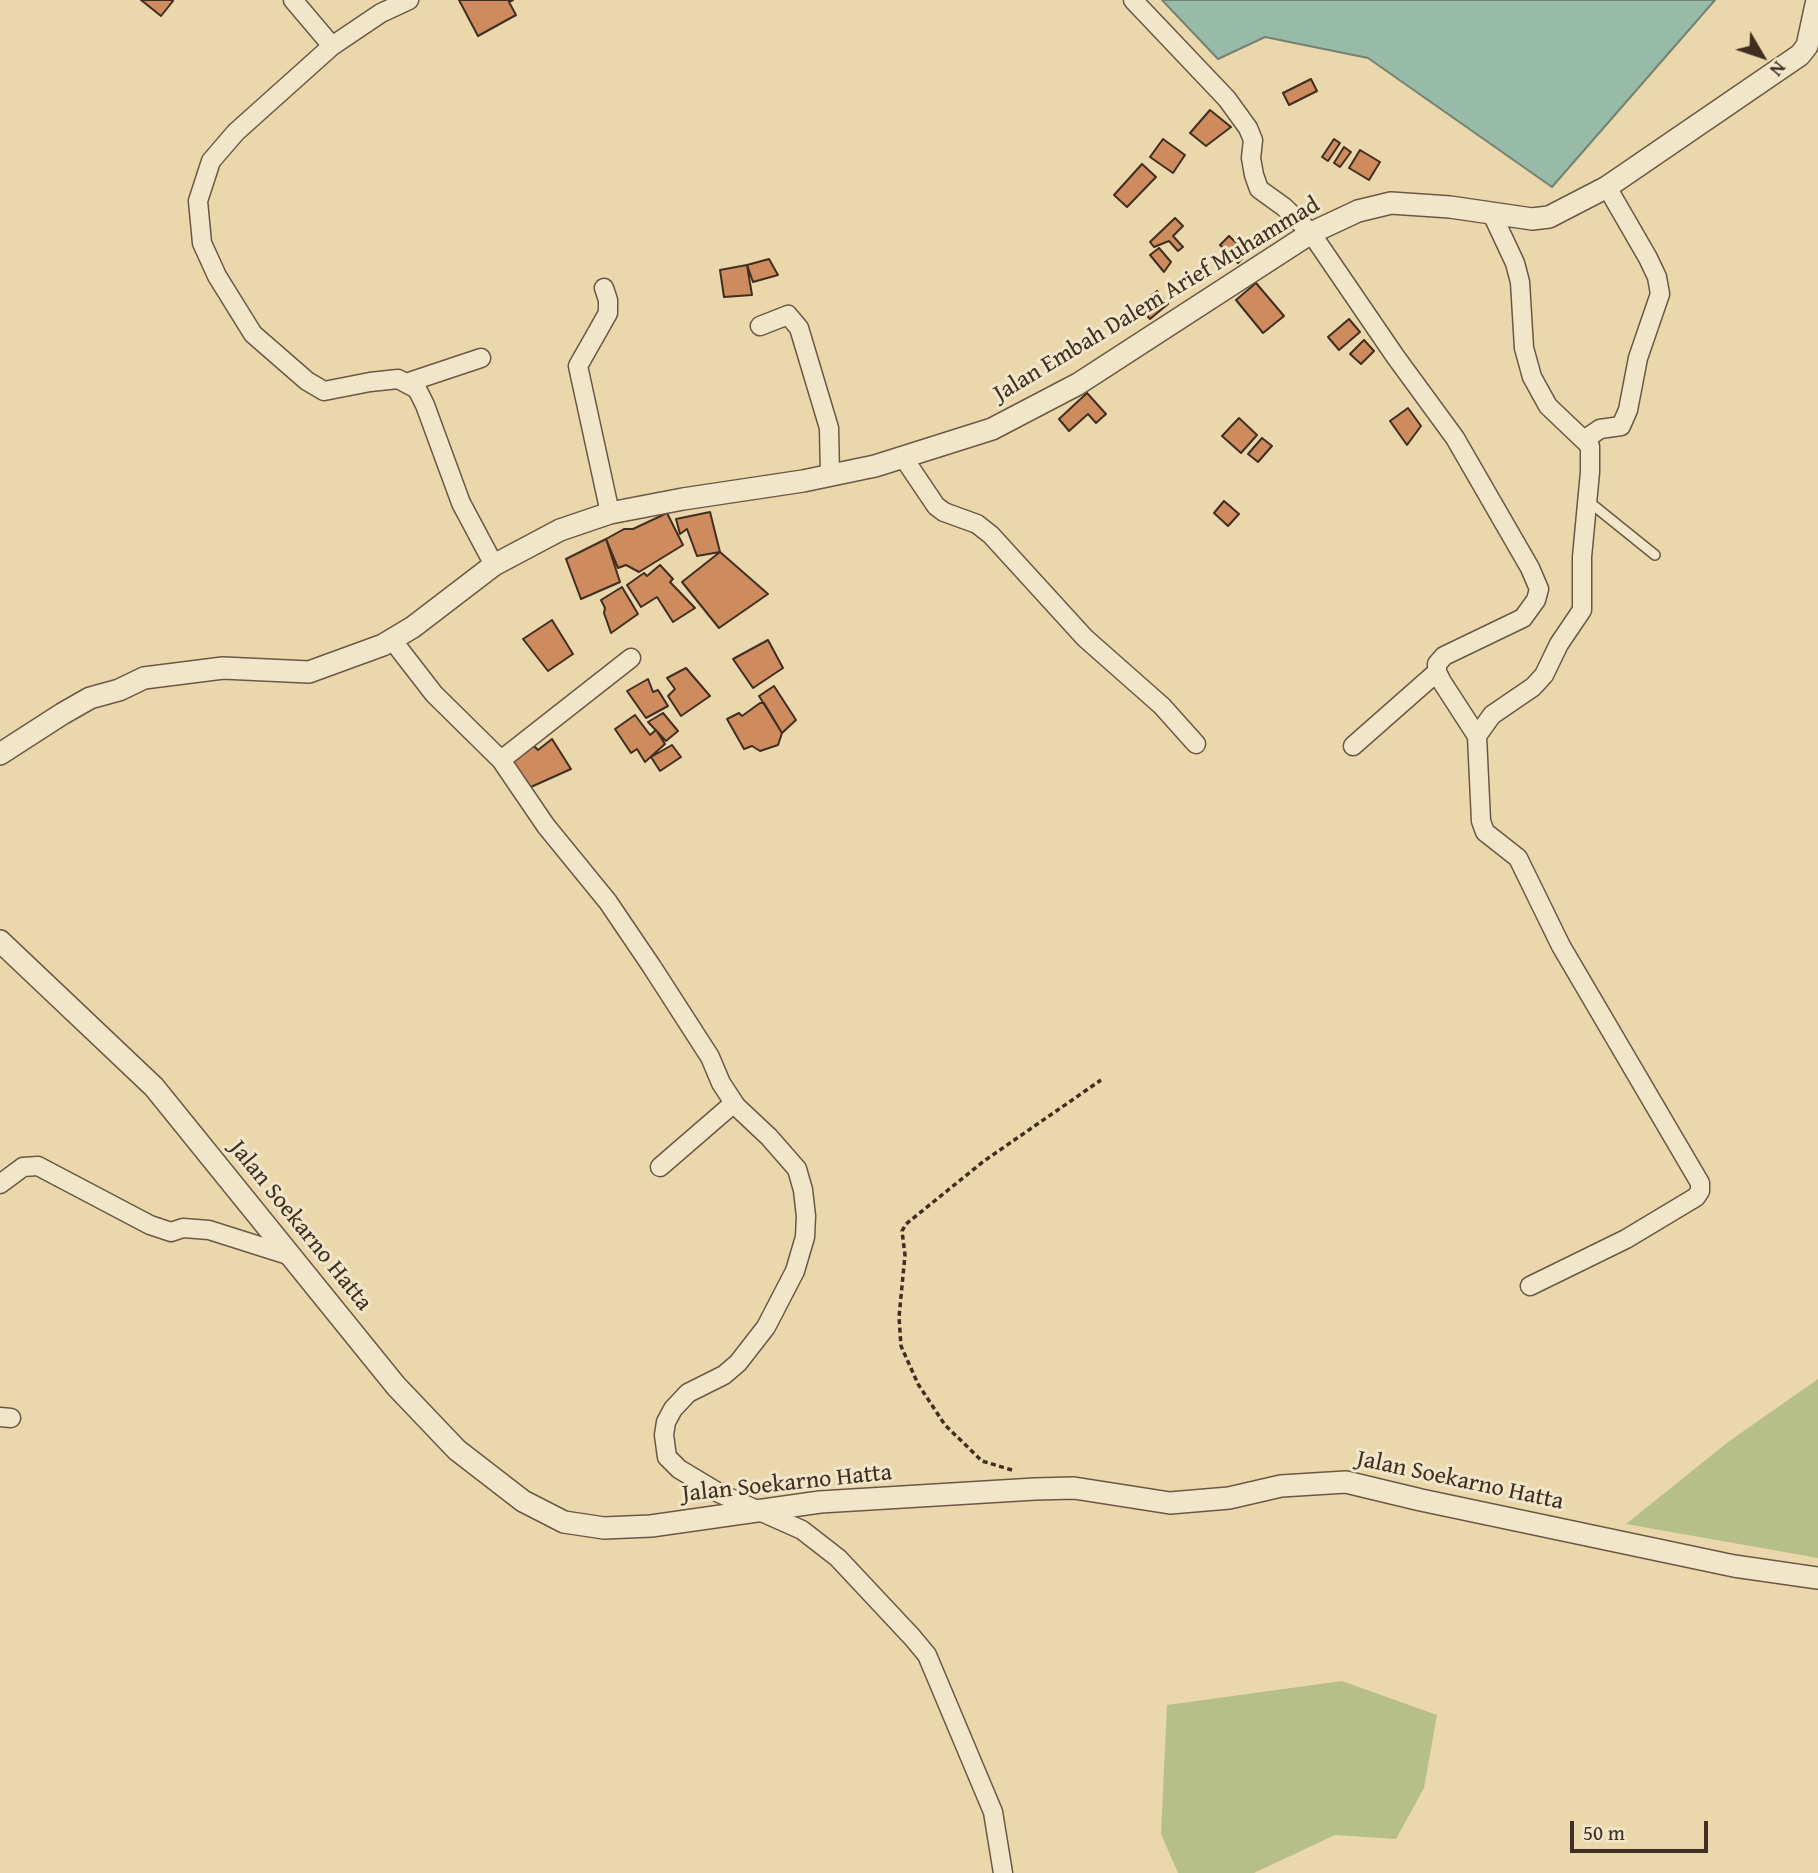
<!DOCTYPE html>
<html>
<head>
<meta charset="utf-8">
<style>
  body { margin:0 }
  #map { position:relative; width:1818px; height:1873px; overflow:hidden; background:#ead8ac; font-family:"Gentium Book Plus",serif }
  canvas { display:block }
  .north { position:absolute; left:1727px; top:21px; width:70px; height:70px; -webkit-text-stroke:5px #f1e6c9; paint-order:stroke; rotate:129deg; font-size:19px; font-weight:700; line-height:28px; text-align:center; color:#3f2e21 }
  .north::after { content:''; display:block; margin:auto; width:24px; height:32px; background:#3f2e21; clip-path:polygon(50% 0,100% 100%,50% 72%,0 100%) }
  .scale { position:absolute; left:1570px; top:1821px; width:138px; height:32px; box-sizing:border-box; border:4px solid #3f2e21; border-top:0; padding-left:9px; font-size:21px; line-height:24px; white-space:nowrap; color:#3f2e21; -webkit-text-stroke:5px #f1e6c9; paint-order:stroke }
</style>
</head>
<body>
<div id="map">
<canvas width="1818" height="1873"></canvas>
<div class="north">N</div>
<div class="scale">50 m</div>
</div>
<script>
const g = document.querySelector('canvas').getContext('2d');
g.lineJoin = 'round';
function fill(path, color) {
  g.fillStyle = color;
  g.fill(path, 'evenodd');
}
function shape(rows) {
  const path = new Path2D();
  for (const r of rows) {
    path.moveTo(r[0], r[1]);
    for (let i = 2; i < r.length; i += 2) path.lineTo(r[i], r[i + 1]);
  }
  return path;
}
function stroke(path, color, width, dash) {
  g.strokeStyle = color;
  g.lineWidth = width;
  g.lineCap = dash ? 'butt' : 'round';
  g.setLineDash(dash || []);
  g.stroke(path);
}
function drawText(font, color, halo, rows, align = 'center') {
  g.font = font + ' "Gentium Book Plus",serif';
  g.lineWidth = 6;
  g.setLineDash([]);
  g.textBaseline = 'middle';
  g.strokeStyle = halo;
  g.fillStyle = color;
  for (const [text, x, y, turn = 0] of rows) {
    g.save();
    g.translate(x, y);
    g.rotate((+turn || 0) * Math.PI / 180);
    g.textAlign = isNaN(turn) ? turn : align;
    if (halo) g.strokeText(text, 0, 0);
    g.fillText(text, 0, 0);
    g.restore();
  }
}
fill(shape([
  [1818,1379,1818,1558,1626,1524,1728,1442],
  [1342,1681,1437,1715,1424,1788,1396,1839,1335,1835,1254,1873,1178,1873,1161,1834,1167,1705]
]), '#b7bf89');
const water = shape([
  [1162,0,1715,0,1552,187,1368,58,1265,37,1218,59,1162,0]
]);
fill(water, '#98baa8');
stroke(water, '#748272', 2);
const building = shape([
  [141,0,171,0,173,1,161,16,141,0],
  [459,0,513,0,509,2,516,15,478,36,459,0],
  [1311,79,1317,91,1289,105,1283,93,1311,79],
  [1210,110,1231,127,1206,146,1190,133,1210,110],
  [1163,139,1185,155,1173,173,1150,157,1163,139],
  [1334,139,1340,143,1328,161,1322,157,1334,139],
  [1344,147,1351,152,1340,167,1334,163,1344,147],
  [1360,150,1380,162,1369,180,1349,168,1360,150],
  [1142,164,1156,177,1127,207,1114,195,1142,164],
  [1175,218,1183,226,1173,236,1183,247,1178,251,1169,241,1154,247,1150,242,1175,218],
  [1229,236,1247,253,1238,263,1220,245,1229,236],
  [1159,248,1171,262,1164,272,1150,255,1159,248],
  [769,259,778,275,753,282,747,265,769,259],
  [747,265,752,295,724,297,720,270,747,265],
  [1256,283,1284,316,1263,333,1236,300,1256,283],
  [1157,291,1168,304,1150,319,1139,306,1157,291],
  [1349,319,1360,332,1339,350,1328,337,1349,319],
  [1364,340,1374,351,1361,364,1350,354,1364,340],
  [1087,393,1106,414,1096,423,1088,414,1069,431,1059,419,1087,393],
  [1408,408,1421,426,1407,445,1390,421,1408,408],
  [1239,418,1257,435,1241,453,1222,436,1239,418],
  [1262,438,1272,446,1258,462,1248,454,1262,438],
  [1224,501,1239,514,1228,526,1214,513,1224,501],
  [710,512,720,552,697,556,687,529,680,534,676,519,710,512],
  [667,513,683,545,639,572,626,565,618,568,606,539,624,529,633,529,667,513],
  [606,539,620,582,581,599,566,559,606,539],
  [720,552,768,594,719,628,682,582,720,552],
  [660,565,673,579,670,582,695,608,673,622,657,597,641,607,627,585,644,573,647,576,660,565],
  [622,587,638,614,611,633,604,613,605,608,601,600,622,587],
  [552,620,573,654,548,671,523,639,552,620],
  [768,640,783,668,753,688,733,659,768,640],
  [686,668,710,696,681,716,668,696,675,689,667,678,686,668],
  [648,679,653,692,658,690,668,706,646,718,627,691,648,679],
  [774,686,796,720,782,733,759,696,774,686],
  [760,703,764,703,782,733,778,745,760,751,752,746,744,749,727,719,739,713,742,716,760,703],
  [663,713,678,731,666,741,648,722,663,713],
  [635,715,650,735,656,730,665,744,645,762,637,749,631,753,615,729,635,715],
  [552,739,571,769,522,791,510,761,532,744,538,750,552,739],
  [672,745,681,757,660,771,651,757,672,745]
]);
fill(building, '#ce8b5d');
stroke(building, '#3f2e21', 2);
const service = shape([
  [1588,501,1655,555]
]);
const minor = shape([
  [293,0,332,46],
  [409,0,381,13,332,46,236,132,211,161,198,201,202,243,217,276,253,334,307,381,324,391,370,382,398,379,417,389,425,405,461,503,494,565],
  [1133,0,1227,99,1248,128,1253,140,1251,158,1254,175,1259,189,1284,207,1311,233,1395,356,1455,438,1530,568,1539,589,1536,600,1523,618,1444,656,1437,664,1437,672,1442,682,1477,736],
  [1492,214,1515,263,1520,282,1524,348,1532,377,1548,406,1590,446,1590,472,1582,557,1582,610,1559,644,1544,675,1533,687,1492,715,1477,736,1481,821,1485,832,1518,858,1561,946,1700,1183,1700,1191,1696,1197,1626,1239,1530,1286],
  [604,288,608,300,608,313,578,366,610,513],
  [760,326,788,315,799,328,829,428,830,476],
  [406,383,481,358],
  [1584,440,1600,429,1621,426,1628,410,1638,358,1660,294,1657,277,1648,258,1607,187],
  [903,457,936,506,944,512,977,524,991,535,1085,638,1162,706,1196,744],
  [393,641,434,694,501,760,546,826,608,902,652,967,710,1057,721,1083,736,1106,769,1137,797,1169,803,1190,806,1216,805,1237,795,1271,766,1327,738,1363,724,1375,688,1393,673,1409,666,1422,664,1435,667,1457,679,1469,719,1493,802,1530,838,1558,912,1637,927,1655,993,1812,1003,1873],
  [1353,746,1437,672],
  [501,760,631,658],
  [660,1167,734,1103],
  [0,1184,23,1167,38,1166,150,1225,171,1232,183,1228,209,1230,291,1256],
  [0,1417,11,1418]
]);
const tertiary = shape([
  [0,754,62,714,90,698,119,690,144,678,223,668,309,672,383,645,413,627,494,565,560,530,610,513,683,499,803,481,875,466,992,429,1078,384,1311,233,1358,211,1391,203,1450,207,1532,219,1549,217,1607,187,1800,55,1807,46,1817,0],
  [0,941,154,1087,396,1386,457,1450,523,1501,564,1522,604,1528,651,1526,820,1502,1035,1489,1074,1488,1170,1503,1229,1498,1281,1486,1346,1482,1421,1500,1734,1566,1818,1578]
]);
stroke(service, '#6a5844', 12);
stroke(minor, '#6a5844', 21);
stroke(tertiary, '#6a5844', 24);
stroke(shape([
  [1012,1470,982,1461,945,1425,918,1384,901,1346,899,1317,905,1255,902,1231,906,1224,984,1161,1101,1080]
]), '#3f2e21', 3.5, [5, 3.5]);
stroke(service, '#f1e6c9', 9);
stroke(minor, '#f1e6c9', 18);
stroke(tertiary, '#f1e6c9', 21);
drawText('24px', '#3f2e21', '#f1e6c9', [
  ["Jalan Embah Dalem Arief Muhammad",1157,300,-31],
  ["Jalan Soekarno Hatta",300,1226,51],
  ["Jalan Soekarno Hatta",1460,1481,12],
  ["Jalan Soekarno Hatta",787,1484,-6]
]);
</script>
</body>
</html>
